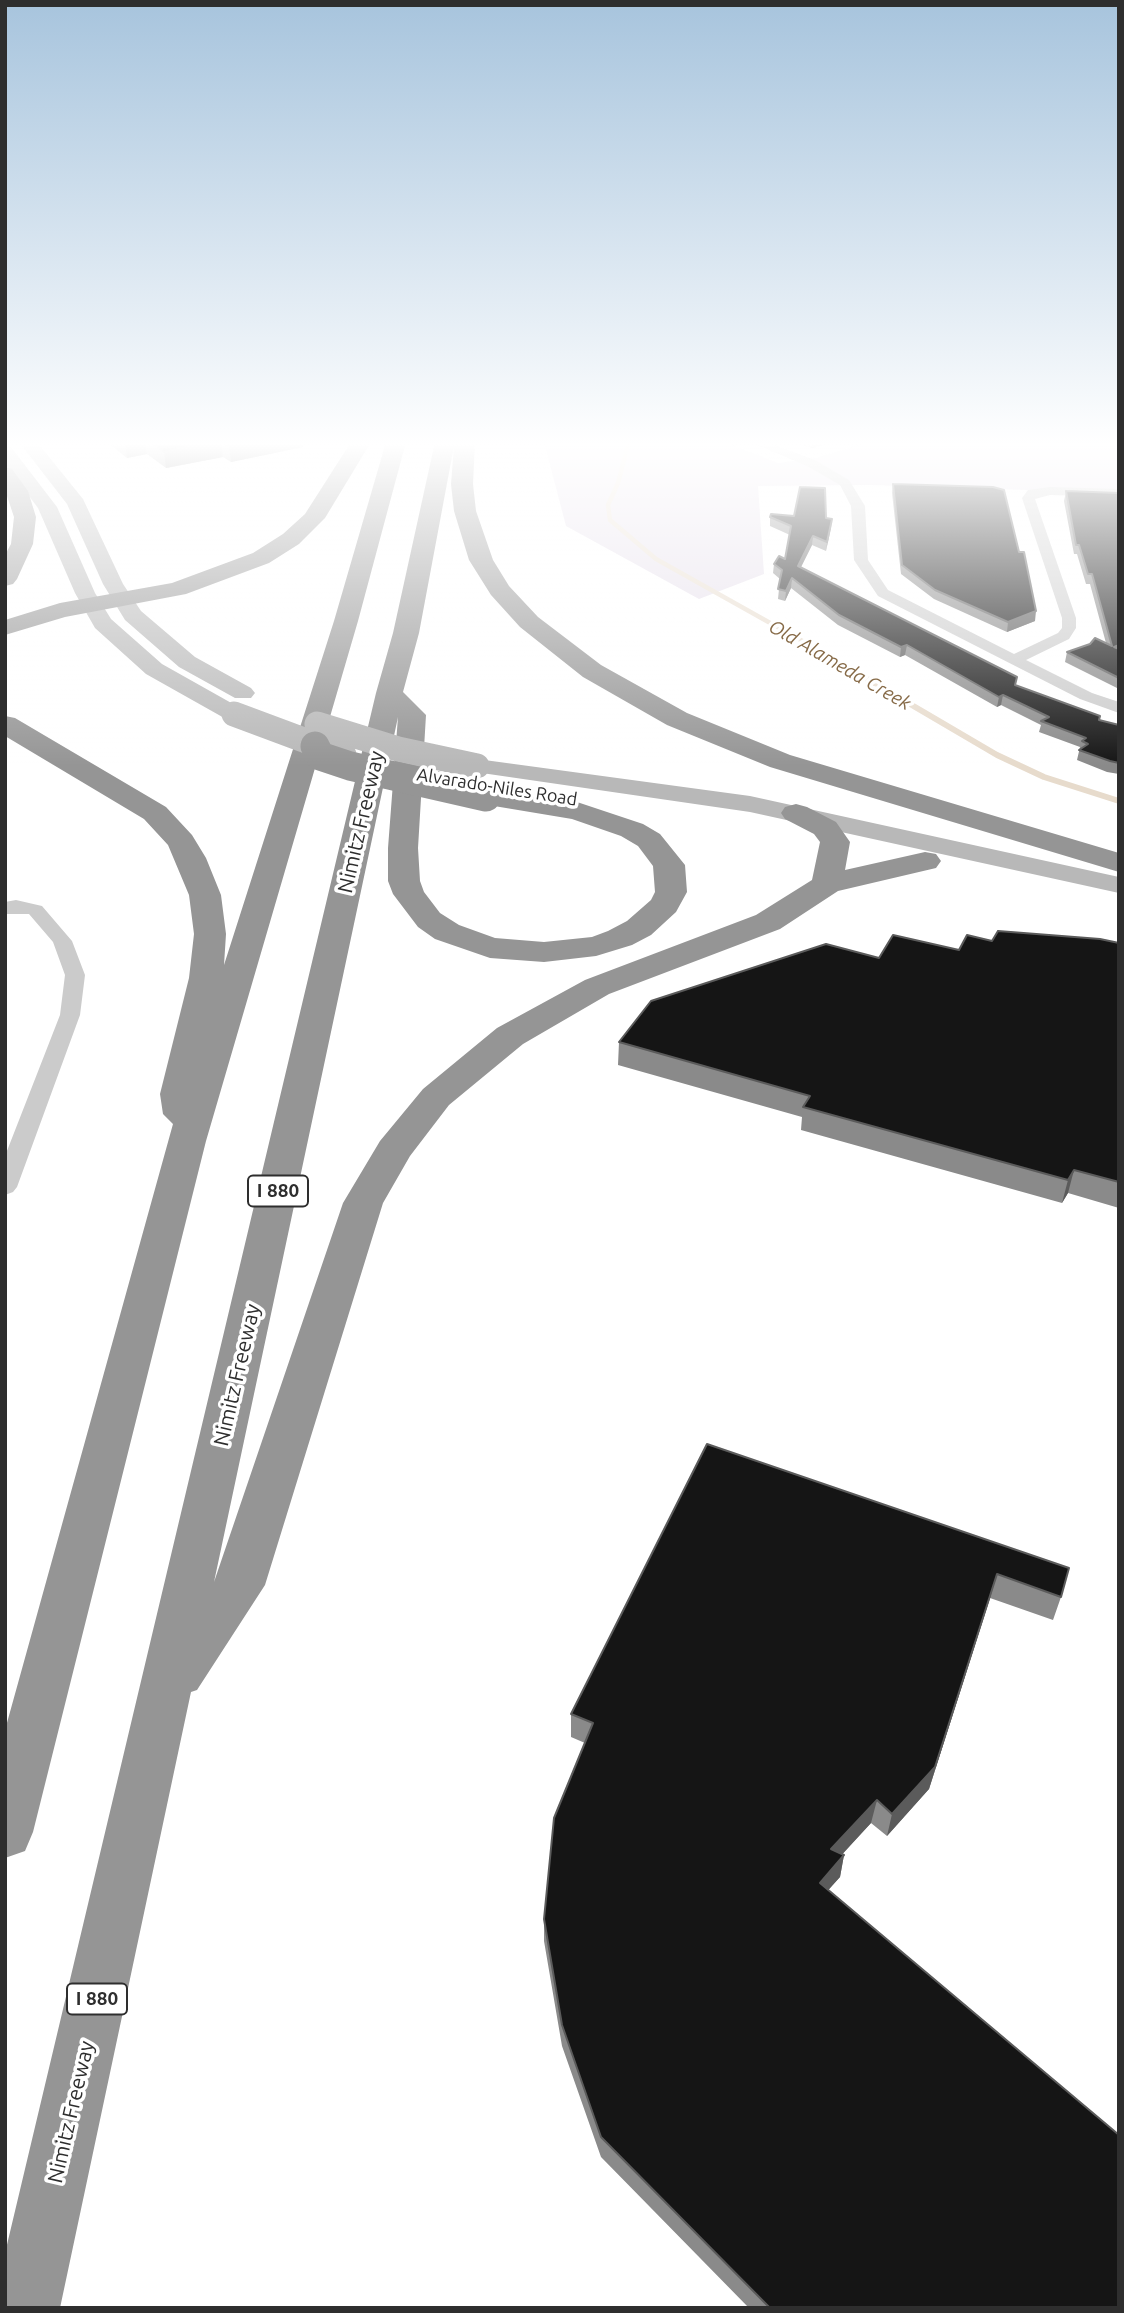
<!DOCTYPE html>
<html>
<head>
<meta charset="utf-8">
<style>
  body { margin:0 }
  #map { position:relative; width:1124px; height:2313px; overflow:hidden; background:#fff; font-family:Ubuntu,sans-serif }
  canvas { display:block }
  .frame { position:absolute; inset:0; border:7px solid #2e2e2e; pointer-events:none }
</style>
</head>
<body>
<div id="map">
<canvas width="1124" height="2313"></canvas>
<div class="frame"></div>
</div>
<script>
const g = document.querySelector('canvas').getContext('2d');
g.lineJoin = 'round';
function fill(path, color) {
  g.fillStyle = color;
  g.fill(path, 'evenodd');
}
function shape(rows) {
  const path = new Path2D();
  for (const r of rows) {
    path.moveTo(r[0], r[1]);
    for (let i = 2; i < r.length; i += 2) path.lineTo(r[i], r[i + 1]);
  }
  return path;
}
function stroke(path, color, width, dash) {
  g.strokeStyle = color;
  g.lineWidth = width;
  g.lineCap = dash ? 'butt' : 'round';
  g.setLineDash(dash || []);
  g.stroke(path);
}
function drawText(font, color, halo, rows, align = 'center') {
  g.font = font + ' Ubuntu,sans-serif';
  g.lineWidth = 7;
  g.setLineDash([]);
  g.textBaseline = 'middle';
  g.strokeStyle = halo;
  g.fillStyle = color;
  for (const [text, x, y, turn = 0] of rows) {
    g.save();
    g.translate(x, y);
    g.rotate((+turn || 0) * Math.PI / 180);
    g.textAlign = isNaN(turn) ? turn : align;
    if (halo) g.strokeText(text, 0, 0);
    g.fillText(text, 0, 0);
    g.restore();
  }
}
fill(shape([
  [544,442,725,442,778,463,816,458,868,442,1119,442,1119,493,869,485,758,486,764,574,699,599,566,526]
]), '#e5deea');
stroke(shape([
  [626,442,628,445,618,483,608,505,610,520,656,559,838,661]
]), '#e7dbcc', 4.5);
stroke(shape([
  [835,660,997,755,1044,777,1119,801]
]), '#e7dbcc', 6);
fill(shape([
  [750,442,766,442,815,460,849,480,865,506,868,560,888,590,1014,654,1058,633,1062,628,1062,618,1022,498,1028,490,1050,487,1119,489,1119,497,1050,495,1035,499,1076,618,1076,628,1069,639,1026,660,1092,693,1119,702,1119,713,1080,699,878,596,854,560,851,506,840,485,807,466,750,442],
  [16,900,42,906,72,941,85,975,80,1015,17,1187,13,1192,5,1195,5,1156,60,1015,65,975,53,942,29,914,5,914,5,902,16,900]
]), '#cbcbcb');
fill(shape([
  [19,442,37,442,83,499,123,584,141,611,195,657,251,688,255,693,251,698,235,698,179,667,125,620,103,584,67,504,19,442],
  [5,446,11,447,57,507,95,593,111,619,162,664,242,709,246,714,242,719,226,719,146,674,95,628,75,593,38,508,5,464,5,446],
  [477,759,750,796,1119,877,1119,893,750,812,468,771,465,766,468,761,477,759]
]), '#b8b8b8');
fill(shape([
  [351,442,371,442,325,518,299,544,269,563,186,594,65,617,5,635,5,620,60,603,172,583,253,553,283,534,305,514,351,442],
  [386,442,406,442,358,621,206,1141,33,1832,25,1851,5,1858,5,1730,173,1124,163,1114,160,1094,189,978,194,934,189,895,168,845,144,819,5,736,5,716,15,718,166,807,192,835,206,858,221,895,226,934,224,965,334,621,386,442],
  [435,442,475,442,473,484,476,511,493,560,509,586,538,617,601,665,687,713,790,755,1119,853,1119,872,770,767,667,725,583,677,520,627,491,595,469,560,454,511,451,484,454,446,419,633,403,692,426,715,418,848,420,881,424,892,440,913,459,925,495,938,544,942,592,937,608,931,627,921,651,900,655,892,653,866,638,846,621,836,572,819,476,803,471,797,476,791,486,788,577,802,643,824,660,834,685,865,687,892,676,912,651,935,632,945,596,956,544,962,490,958,435,939,418,927,393,894,388,881,388,848,398,717,214,1582,343,1203,380,1141,423,1089,497,1028,585,980,756,915,812,880,820,842,814,834,785,819,781,813,785,807,796,804,807,807,836,822,850,842,845,870,925,852,936,854,941,861,936,868,838,891,780,929,609,994,523,1044,449,1105,410,1156,383,1203,265,1585,197,1690,191,1692,60,2308,5,2308,5,2253,376,693,393,633,435,442],
  [5,467,12,469,28,491,36,517,33,544,17,579,13,584,5,586,5,555,11,544,14,517,5,490,5,467]
]), '#959595');
stroke(shape([
  [234,714,344,755],
  [317,724,398,749,477,766]
]), '#b8b8b8', 25);
stroke(shape([
  [315,746,320,756,350,766,486,797]
]), '#959595', 29);
fill(shape([
  [107,442,303,442,303,447,231,462,223,457,166,468,147,454,127,458],
  [793,442,833,442,812,448],
  [893,484,1019,552,1035,621,1007,632,934,599,901,574,892,493],
  [1066,491,1119,493,1119,689,1065,662,1067,652,1106,643,1090,584,1086,584,1077,554,1074,554,1064,501],
  [770,517,832,519,826,551,812,545,801,567,1016,685,1099,720,1119,725,1119,774,1107,772,1077,760,1080,747,1039,732,1041,725,1001,705,997,707,905,655,900,657,838,625,791,588,785,601,778,599,780,579,773,573,774,564,785,559,790,535,770,526],
  [992,941,1119,943,1119,1208,1068,1193,1062,1203,801,1130,802,1117,618,1065,619,1042,879,958,959,950],
  [707,1444,1061,1597,1053,1620,990,1598,929,1789,887,1836,871,1823,842,1854,844,1855,840,1877,828,1890,1119,2308,749,2308,601,2157,562,2046,544,1941,544,1919,585,1743,571,1737,571,1714]
]), '#8a8a8a');
fill(shape([
  [125,442,146,442,147,454,127,458],
  [213,442,221,442,223,457,166,468,164,452],
  [249,442,303,442,303,447,231,462,229,446],
  [813,442,833,442,812,448],
  [832,519,831,528,826,551,827,542],
  [813,536,812,545,797,575,798,566],
  [792,578,791,588,785,601,786,591],
  [1036,611,1035,621,1007,632,1008,622],
  [907,645,905,655,900,657,901,647],
  [1003,695,1001,705,997,707,999,697],
  [1074,1170,1068,1193,1062,1203,1068,1180],
  [997,1574,990,1598,929,1789,887,1836,892,1814],
  [877,1800,871,1823,827,1871,831,1849],
  [844,1855,840,1877,815,1905,820,1883]
]), '#5b5b5b');
const building = shape([
  [151,442,213,442,164,452,151,442],
  [223,442,249,442,229,446,223,442],
  [893,484,993,487,1004,490,1019,552,1024,552,1036,611,1008,622,935,590,902,565,893,484],
  [800,487,825,488,826,518,832,519,827,542,813,536,798,566,1017,677,1015,685,1100,716,1099,720,1119,725,1119,763,1110,761,1079,750,1088,744,1082,741,1086,738,1041,721,1049,717,1003,695,999,697,907,645,901,647,839,615,792,578,786,591,778,589,782,570,774,564,779,556,785,559,791,526,770,517,771,514,794,516,800,487],
  [1066,491,1119,493,1119,645,1114,647,1119,649,1119,678,1067,652,1090,644,1095,638,1112,646,1092,574,1088,574,1079,545,1076,545,1066,491],
  [998,931,1100,939,1119,943,1119,1182,1074,1170,1068,1180,803,1107,810,1096,619,1042,651,1001,826,944,879,958,893,935,959,950,967,935,992,941,998,931],
  [707,1444,1069,1568,1061,1597,997,1574,935,1767,892,1814,877,1800,831,1849,844,1855,820,1883,1119,2135,1119,2308,770,2308,601,2137,562,2025,544,1919,554,1818,593,1723,571,1714,707,1444]
]);
fill(building, '#151515');
stroke(building, '#5b5b5b', 2);
const sky = g.createLinearGradient(0, 0, 0, 766);
sky.addColorStop(0, '#a7c4dd');
sky.addColorStop(0.58, '#fff');
sky.addColorStop(1, '#ffffff00');
g.fillStyle = sky;
g.fillRect(0, 0, 1124, 766);
drawText('18px', '#2e2e2e', '#fff', [
  ["Alvarado-Niles Road",497,787,9]
]);
drawText('italic 19px', '#866a47', '#fff', [
  ["Old Alameda Creek",840,665,30]
]);
for (const [x, y, w] of [
  [278,1191,60],
  [97,1999,60]
]) {
  const box = new Path2D();
  box.roundRect(x - w / 2, y - 15.5, w, 31, 5);
  g.fillStyle = '#fff';
  g.fill(box);
  stroke(box, '#2e2e2e', 2);
}
drawText('bold 19px', '#2e2e2e', null, [
  ["I 880",278,1191],
  ["I 880",97,1999]
]);
drawText('21px', '#2e2e2e', '#fff', [
  ["Nimitz Freeway",361,822,-77],
  ["Nimitz Freeway",237,1375,-77],
  ["Nimitz Freeway",71,2112,-77]
]);
</script>
</body>
</html>
